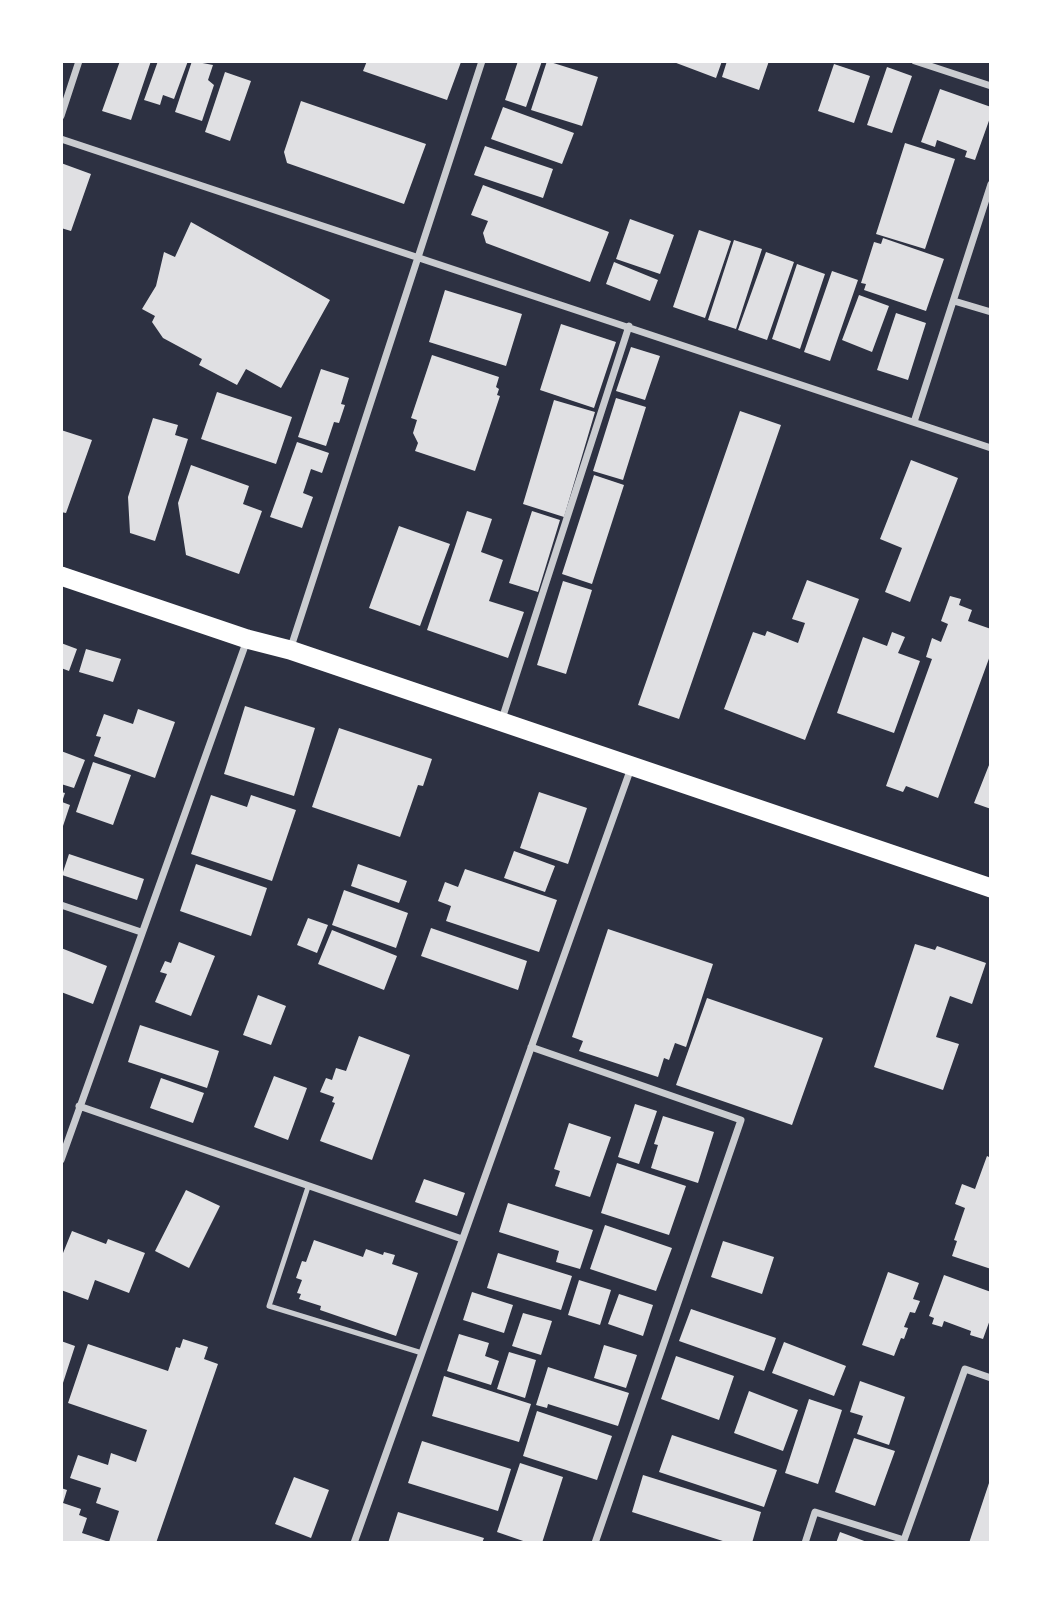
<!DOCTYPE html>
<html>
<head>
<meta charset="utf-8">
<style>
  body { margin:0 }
  #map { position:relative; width:1052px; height:1604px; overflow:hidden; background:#2d3142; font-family:"Roboto Condensed",sans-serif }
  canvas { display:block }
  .frame { position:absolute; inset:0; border:63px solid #fff; pointer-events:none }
</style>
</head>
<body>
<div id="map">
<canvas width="1052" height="1604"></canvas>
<div class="frame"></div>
</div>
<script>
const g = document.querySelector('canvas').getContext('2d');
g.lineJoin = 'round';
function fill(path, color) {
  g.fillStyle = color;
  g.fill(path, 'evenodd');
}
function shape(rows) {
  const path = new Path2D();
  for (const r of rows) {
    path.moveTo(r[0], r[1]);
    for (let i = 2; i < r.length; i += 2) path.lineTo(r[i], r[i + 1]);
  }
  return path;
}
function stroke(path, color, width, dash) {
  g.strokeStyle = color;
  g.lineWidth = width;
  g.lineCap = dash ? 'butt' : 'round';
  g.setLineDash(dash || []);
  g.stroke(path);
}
fill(shape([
  [120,61,151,61,131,120,102,111],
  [158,61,188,61,174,99,163,95,160,105,144,100],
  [192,61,213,65,208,80,214,85,202,121,175,112],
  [367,61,459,61,461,62,447,100,363,71],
  [518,61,542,61,526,107,505,100],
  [547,61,598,77,582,126,531,110],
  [671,61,722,61,716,78],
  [727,61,769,61,759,90,722,77],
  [834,64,870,76,854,123,818,111],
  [887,67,912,76,892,133,867,125],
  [225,72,251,81,230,141,205,132],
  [940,89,991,107,991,115,975,160,965,157,967,151,937,140,935,147,921,142],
  [301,101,426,144,404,204,287,163,284,152],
  [503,107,574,133,562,164,491,139],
  [905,143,955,159,925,249,876,234],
  [485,146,553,169,543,198,474,175],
  [61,163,91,174,71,231,61,228],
  [483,185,609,232,590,282,486,243,483,233,488,221,471,215],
  [630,219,674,235,660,274,616,259],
  [191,222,330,300,281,388,246,369,237,385,199,365,202,359,163,338,152,322,155,316,142,309,156,286,164,252,175,257],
  [699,230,731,241,705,318,673,307],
  [883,238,944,259,926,311,864,290,866,284,861,283,874,242,881,244],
  [734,240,762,249,736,329,708,320],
  [766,252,794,262,767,340,738,330],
  [614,262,658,280,650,301,606,284],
  [797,264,825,274,800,349,772,339],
  [832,271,858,280,830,361,804,352],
  [445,290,522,314,506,366,429,342],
  [859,295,889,306,872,352,842,340],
  [896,313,926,323,908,380,877,370],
  [561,324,616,342,594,408,540,390],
  [631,347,660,356,645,400,616,391],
  [432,355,499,377,496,387,499,389,497,395,500,396,475,471,415,451,418,443,413,433,417,420,411,418],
  [321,369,349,378,341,404,345,405,339,423,334,422,326,446,298,437],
  [217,392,292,417,276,464,201,439],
  [616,398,646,407,623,480,593,471],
  [554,400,595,412,564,517,523,504],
  [740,411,781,425,679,719,638,705],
  [153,418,178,425,175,435,188,439,155,541,130,533,128,497],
  [61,430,92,440,66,513,61,512],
  [297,442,329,453,322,473,311,469,303,493,313,497,302,528,270,517],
  [911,460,958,478,910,602,885,592,902,548,880,539],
  [191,465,249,486,243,504,262,511,239,574,186,555,178,503],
  [594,475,624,485,592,584,562,574],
  [467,511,492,519,481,552,503,560,489,601,524,612,508,658,427,630],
  [532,511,560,520,538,592,509,583],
  [399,526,450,544,420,626,369,608],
  [807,580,859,599,805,740,724,709,753,632,765,636,767,631,798,643,805,623,792,619],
  [563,581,592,590,566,674,537,665],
  [950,596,961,599,959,605,972,610,968,621,991,629,991,653,938,798,906,786,903,792,886,786,932,659,926,657,932,638,941,642,948,624,941,621],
  [892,632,905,637,898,653,920,661,894,733,837,713,863,637,887,646],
  [61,643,77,649,69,671,61,668],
  [86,649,121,659,113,682,79,672],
  [245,706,315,728,294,796,224,774],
  [138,709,175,722,155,778,94,756,101,737,96,736,104,714,133,724],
  [339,728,432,759,423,786,418,785,400,837,312,807],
  [61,751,85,760,74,788,61,784],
  [991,760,991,809,974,803],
  [93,762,131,775,113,825,76,812],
  [61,792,65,793,62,802,70,805,62,829],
  [539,792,587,808,568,864,520,848],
  [211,795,247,807,251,795,296,810,272,881,191,854],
  [514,851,555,866,545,892,504,878],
  [69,854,144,879,137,900,62,875],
  [196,864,267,888,251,936,180,911],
  [358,864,407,881,399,903,351,886],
  [465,869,557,900,539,952,446,921,451,906,438,901,445,882,458,887],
  [344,890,408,913,396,948,332,925],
  [308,918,328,925,317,953,297,945],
  [431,928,527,961,518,990,421,956],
  [608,929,713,964,686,1047,675,1043,669,1060,664,1058,658,1077,579,1051,583,1041,572,1037],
  [332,930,397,956,384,990,318,964],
  [179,942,215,956,191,1016,155,1002,167,974,160,972,165,961,171,963],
  [915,944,935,950,937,946,986,963,972,1004,950,996,936,1037,959,1044,943,1090,874,1067],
  [61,948,107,966,93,1004,61,992],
  [258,995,286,1006,271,1045,243,1035],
  [707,998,823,1038,792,1125,676,1085],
  [140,1025,219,1051,207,1088,128,1062],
  [359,1036,410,1055,372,1160,320,1141,335,1103,332,1102,334,1097,320,1092,326,1078,332,1080,336,1068,346,1071],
  [274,1076,307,1088,288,1140,254,1127],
  [161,1078,204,1093,193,1123,150,1108],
  [635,1104,657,1111,639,1164,618,1157],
  [663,1116,714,1132,698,1183,651,1168,658,1145,654,1144],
  [569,1123,611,1137,590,1197,555,1186,560,1171,554,1169],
  [987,1156,991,1158,991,1269,952,1256,957,1241,954,1240,965,1208,955,1204,962,1184,975,1189],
  [617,1163,686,1186,669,1235,601,1213],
  [424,1179,465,1193,457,1216,415,1202],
  [186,1190,220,1206,189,1268,155,1251],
  [508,1203,593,1230,580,1269,556,1262,559,1251,499,1232],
  [605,1225,672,1248,656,1291,590,1269],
  [72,1231,106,1244,108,1239,145,1253,129,1293,95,1280,88,1300,61,1290,61,1258],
  [314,1240,363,1257,366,1249,383,1255,384,1252,395,1255,392,1264,418,1273,396,1336,320,1310,321,1306,299,1299,301,1294,297,1293,302,1280,296,1278,302,1261,306,1262],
  [723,1241,774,1257,762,1294,711,1277],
  [498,1253,572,1276,561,1310,487,1288],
  [888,1272,919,1283,913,1299,920,1301,915,1313,910,1312,904,1327,908,1328,904,1339,901,1338,894,1356,862,1345],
  [944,1275,991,1292,991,1317,983,1339,970,1335,971,1331,944,1321,942,1327,932,1324,934,1318,929,1316],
  [579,1280,611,1290,600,1325,568,1315],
  [472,1292,513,1305,504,1333,463,1320],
  [619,1294,653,1305,643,1336,608,1324],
  [691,1309,776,1338,764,1371,679,1341],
  [523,1313,552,1321,541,1355,512,1346],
  [459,1334,489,1343,485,1356,499,1361,491,1385,447,1371],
  [183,1339,208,1347,204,1359,218,1364,156,1543,61,1543,61,1488,67,1490,63,1503,81,1509,79,1515,87,1518,82,1533,109,1542,119,1511,96,1503,101,1488,70,1478,78,1455,108,1465,111,1453,136,1462,147,1430,68,1403,88,1344,168,1371,176,1347,180,1348],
  [61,1341,75,1346,62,1386,61,1386],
  [784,1342,846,1366,834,1396,772,1373],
  [604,1345,637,1355,626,1388,594,1378],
  [509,1352,536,1360,525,1398,497,1389],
  [676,1356,734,1376,719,1420,661,1399],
  [548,1367,629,1393,618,1426,548,1404,547,1408,536,1405],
  [444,1376,531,1404,519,1442,432,1416],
  [860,1381,905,1397,889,1445,857,1434,863,1416,850,1412],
  [749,1391,798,1410,783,1451,734,1433],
  [809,1399,842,1410,818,1484,785,1473],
  [537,1411,612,1436,597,1480,523,1456],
  [672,1435,777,1470,764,1507,659,1472],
  [854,1438,895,1451,875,1506,835,1492],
  [422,1441,511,1469,498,1511,408,1483],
  [520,1463,563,1477,542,1543,529,1543,497,1532],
  [643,1475,761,1512,752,1543,729,1543,632,1512],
  [294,1477,329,1490,311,1538,275,1524],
  [990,1480,991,1543,969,1543],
  [398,1512,484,1538,482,1543,388,1543],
  [840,1532,867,1542,867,1543,836,1543]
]), '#e0e0e3');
stroke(shape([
  [308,1187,269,1306,422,1353]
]), '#caccd0', 5);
stroke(shape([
  [915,61,991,86],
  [61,116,79,61],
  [61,139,991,448],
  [954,301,991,312],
  [914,422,991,184],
  [290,650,482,61],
  [502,719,629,326],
  [61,905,141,932],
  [531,1047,741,1120,595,1543],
  [79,1106,462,1239],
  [61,1160,247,640],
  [354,1543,631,768],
  [805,1543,815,1512,904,1540,965,1369,991,1378]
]), '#caccd0', 7);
stroke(shape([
  [61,576,247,639,290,650,991,888]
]), '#fff', 19);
</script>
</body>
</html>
